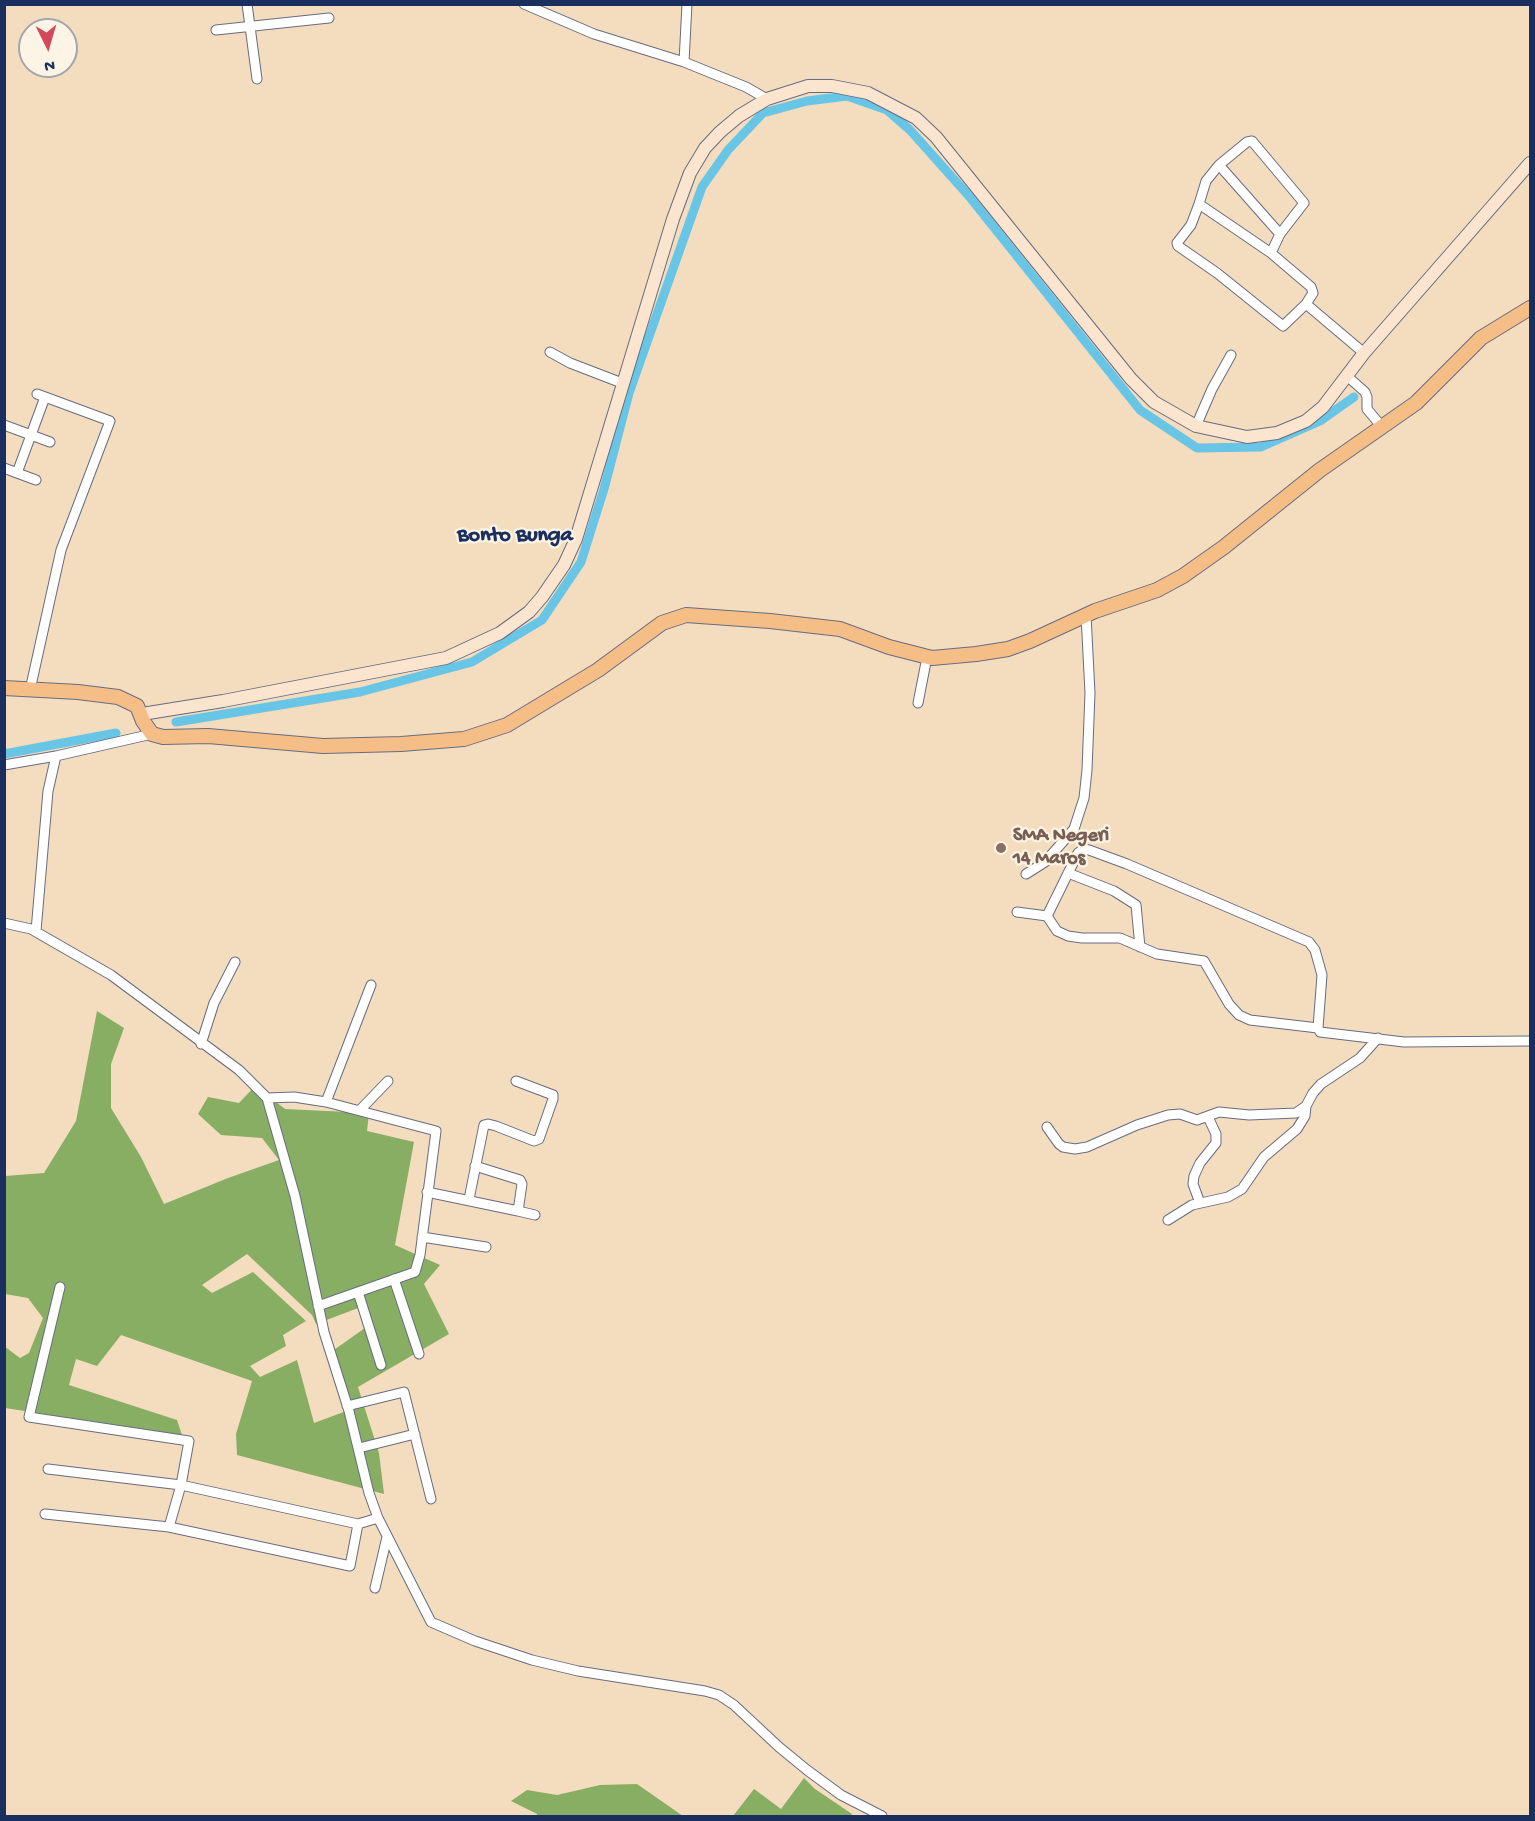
<!DOCTYPE html>
<html>
<head>
<meta charset="utf-8">
<style>
  body { margin:0 }
  #map { position:relative; width:1535px; height:1821px; overflow:hidden; background:#f4dcbf; font-family:"Gochi Hand",sans-serif }
  canvas { display:block }
  .frame { position:absolute; inset:0; border:6px solid #1b2f5e; pointer-events:none }
  .north { position:absolute; left:18px; top:18px; width:60px; height:60px; box-sizing:border-box; background:#fcf5e5; border:2px solid #a2a6af; border-radius:50%; rotate:175deg; font-size:16px; font-weight:700; line-height:24px; text-align:center; color:#1b2f5e }
  .north::after { content:''; display:block; margin:auto; width:21px; height:27px; background:#d1495b; clip-path:polygon(50% 0,100% 100%,50% 72%,0 100%) }
</style>
</head>
<body>
<div id="map">
<canvas width="1535" height="1821"></canvas>
<div class="frame"></div>
<div class="north">N</div>
</div>
<script>
const g = document.querySelector('canvas').getContext('2d');
g.lineJoin = 'round';
function fill(path, color) {
  g.fillStyle = color;
  g.fill(path, 'evenodd');
}
function shape(rows) {
  const path = new Path2D();
  for (const r of rows) {
    path.moveTo(r[0], r[1]);
    for (let i = 2; i < r.length; i += 2) path.lineTo(r[i], r[i + 1]);
  }
  return path;
}
function stroke(path, color, width, dash) {
  g.strokeStyle = color;
  g.lineWidth = width;
  g.lineCap = dash ? 'butt' : 'round';
  g.setLineDash(dash || []);
  g.stroke(path);
}
function drawText(font, color, halo, rows, align = 'center') {
  g.font = font + ' "Gochi Hand",sans-serif';
  g.lineWidth = 4.5;
  g.setLineDash([]);
  g.textBaseline = 'middle';
  g.strokeStyle = halo;
  g.fillStyle = color;
  for (const [text, x, y, turn = 0] of rows) {
    g.save();
    g.translate(x, y);
    g.rotate((+turn || 0) * Math.PI / 180);
    g.textAlign = isNaN(turn) ? turn : align;
    if (halo) g.strokeText(text, 0, 0);
    g.fillText(text, 0, 0);
    g.restore();
  }
}
fill(shape([
  [97,1011,124,1028,111,1064,111,1108,141,1157,164,1204,228,1178,279,1160,262,1138,221,1135,198,1114,208,1097,239,1103,255,1086,285,1109,369,1113,367,1131,414,1142,395,1245,440,1265,424,1284,449,1334,358,1387,379,1453,384,1494,237,1455,236,1434,252,1381,121,1335,97,1366,76,1359,69,1385,177,1420,182,1435,5,1408,4,1346,20,1358,29,1353,43,1318,28,1298,5,1294,5,1176,44,1173,76,1121],
  [247,1254,312,1315,316,1324,366,1305,372,1323,331,1352,349,1410,314,1423,297,1360,260,1377,250,1366,286,1346,283,1335,306,1321,253,1272,212,1293,202,1285],
  [804,1778,815,1789,852,1814,851,1816,733,1816,754,1789,781,1809],
  [637,1784,683,1816,537,1816,537,1814,511,1801,527,1790,557,1795,600,1785]
]), '#88ae64');
stroke(shape([
  [176,722,360,692,472,662,542,620,581,562,604,489,629,393,702,187,728,150,763,113,807,101,847,96,887,110,910,130,968,195,1140,410,1197,448,1261,447,1320,421,1354,397],
  [4,754,116,733]
]), '#68c5e6', 9);
const street = shape([
  [247,4,257,79],
  [524,4,594,34,684,62,746,87,767,99],
  [216,30,329,18],
  [684,62,687,4],
  [1219,165,1280,234],
  [1199,204,1206,181,1219,165,1247,142,1252,141,1304,203,1280,234,1271,253],
  [1306,304,1313,293,1311,287,1271,253,1199,204,1191,225,1177,243,1178,246,1217,273,1283,326,1306,304,1364,353],
  [550,352,570,363,622,383],
  [1347,376,1365,392,1367,397,1367,409,1382,427],
  [4,425,50,442],
  [1196,426,1212,389,1231,355],
  [4,468,17,473,45,397],
  [17,473,36,480],
  [30,690,61,550,110,421,37,394],
  [918,703,927,657],
  [4,765,56,756,152,734],
  [1068,873,1114,891,1136,905,1140,947],
  [1026,874,1045,862,1074,829,1084,798,1087,770,1090,693,1086,615],
  [1017,912,1047,916,1078,853,1083,849,1089,850,1127,864,1309,942,1315,950,1322,975,1318,1028,1320,1032,1404,1042,1530,1041],
  [1047,916,1057,931,1068,936,1082,938,1120,938,1157,954,1204,961,1229,1004,1239,1015,1250,1020,1318,1028],
  [4,923,31,929,111,975,239,1070,267,1098,295,1196,324,1332,349,1411,369,1493,378,1518,431,1622,475,1641,532,1660,578,1671,705,1691,719,1695,734,1705,779,1747,807,1770,841,1795,882,1816],
  [36,931,48,791,56,756],
  [201,1044,214,1003,235,962],
  [267,1098,294,1097,326,1102,436,1131,420,1255,415,1272,318,1306],
  [326,1102,371,985],
  [360,1110,388,1081],
  [1047,1127,1059,1144,1063,1147,1075,1149,1087,1147,1137,1125,1168,1115,1180,1114,1197,1120,1219,1112,1249,1115,1296,1113,1306,1106,1313,1093,1321,1084,1360,1058,1378,1038],
  [427,1192,518,1211,522,1184,520,1180,475,1166],
  [469,1199,484,1125,488,1124,496,1126,534,1141,539,1139,553,1099,553,1095,516,1081],
  [1200,1203,1193,1184,1194,1176,1200,1163,1216,1143,1216,1134,1208,1117],
  [518,1211,535,1215],
  [1168,1220,1192,1205,1228,1197,1242,1189,1264,1157,1297,1129,1305,1116,1306,1106],
  [422,1237,486,1247],
  [394,1279,419,1354],
  [60,1287,29,1417,189,1441,181,1485,169,1527],
  [358,1292,381,1365],
  [347,1406,404,1392,431,1499],
  [359,1448,415,1434],
  [48,1469,181,1485,358,1524,378,1518],
  [45,1514,169,1527,350,1566,358,1524],
  [375,1588,387,1537]
]);
const secondary = shape([
  [142,714,223,701,446,658,500,633,529,612,542,597,564,565,576,539,673,219,690,173,705,148,720,132,739,116,767,99,808,86,832,86,868,93,916,118,936,137,1131,379,1154,402,1196,426,1247,437,1277,433,1306,421,1323,407,1364,353,1530,163]
]);
const primary = shape([
  [4,688,78,692,118,697,137,706,143,721,152,734,163,737,208,736,323,746,401,744,464,739,507,725,598,670,662,623,686,615,770,621,840,629,889,647,932,658,976,654,1008,649,1030,641,1095,611,1157,590,1183,576,1224,547,1320,470,1416,403,1481,338,1530,308]
]);
stroke(street, '#676c80', 11);
stroke(secondary, '#676c80', 14);
stroke(primary, '#676c80', 16);
stroke(street, '#fff', 9);
stroke(secondary, '#fbe5cf', 12);
stroke(primary, '#f6be87', 14);
for (const [x, y, r, color] of [
  [1001,848,6,"#8d6e63"]
]) {
  const dot = new Path2D();
  dot.arc(x, y, r, 0, 2 * Math.PI);
  g.fillStyle = color;
  g.fill(dot);
  stroke(dot, '#fcf5e5', 2);
}
drawText('bold 20px', '#785e54', '#fcf5e5', [
  ["SMA Negeri",1013,837],
  ["14 Maros",1013,860]
], 'left');
drawText('bold 22px', '#1b2f5e', '#fcf5e5', [
  ["Bonto Bunga",515,537]
]);
</script>
</body>
</html>
